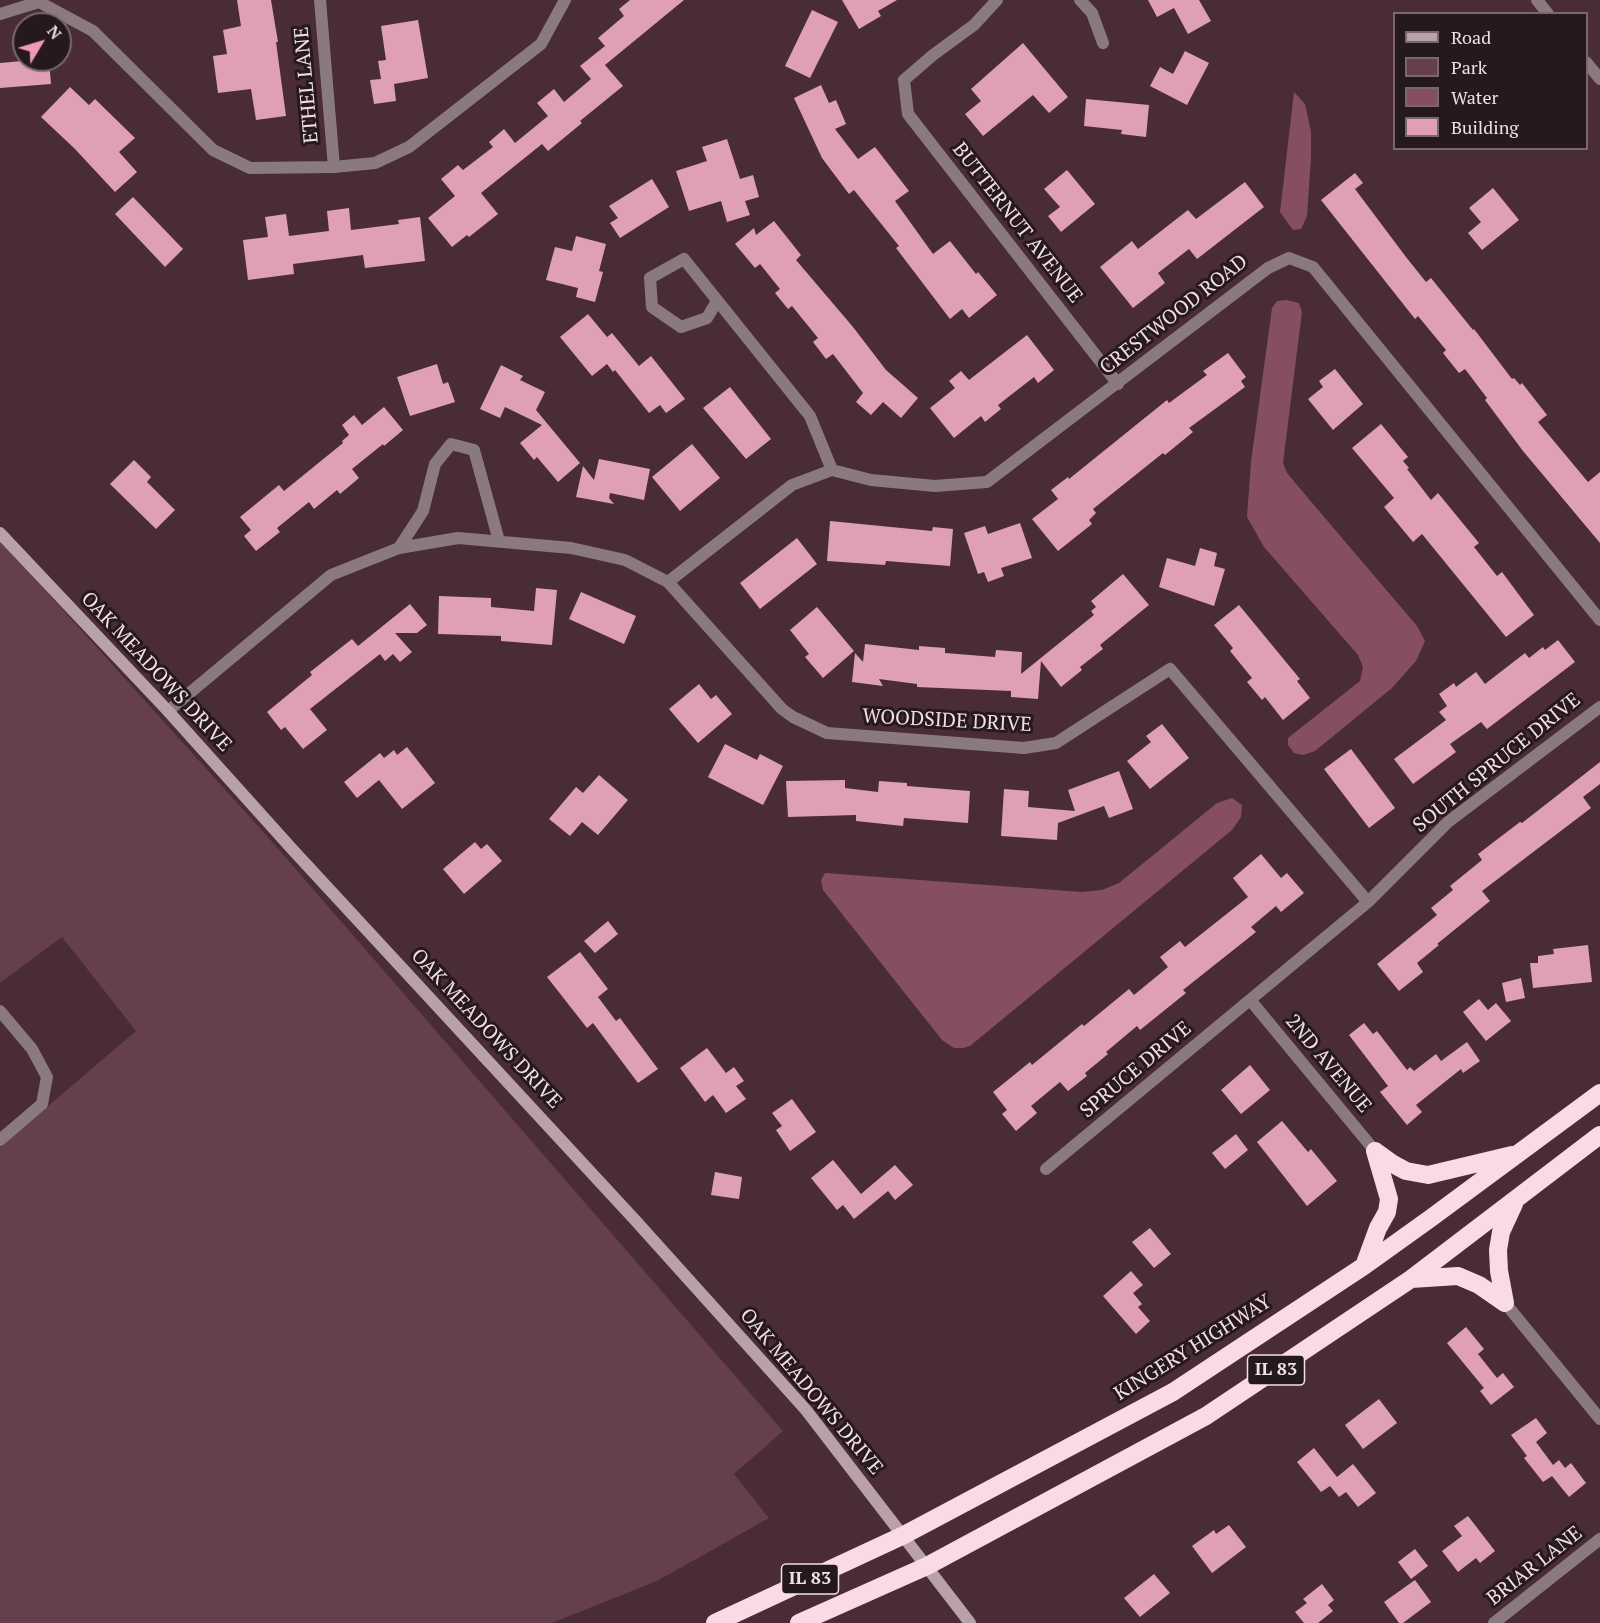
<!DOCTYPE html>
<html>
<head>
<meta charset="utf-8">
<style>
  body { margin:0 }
  #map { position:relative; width:1600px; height:1623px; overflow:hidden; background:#492c35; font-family:"PT Serif",serif }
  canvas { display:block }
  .legend { position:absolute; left:1393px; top:12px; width:195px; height:138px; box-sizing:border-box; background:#26191d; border:2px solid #78686d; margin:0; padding:8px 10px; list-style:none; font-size:18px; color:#f2dee4 }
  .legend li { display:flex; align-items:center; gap:12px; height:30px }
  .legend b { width:30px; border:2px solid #78686d }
  .north { position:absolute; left:12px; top:12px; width:60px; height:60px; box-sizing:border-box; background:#26191d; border:2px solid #78686d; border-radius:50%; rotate:52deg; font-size:16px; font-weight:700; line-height:24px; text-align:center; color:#f2dee4 }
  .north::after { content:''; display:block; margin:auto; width:21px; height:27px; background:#f09ab5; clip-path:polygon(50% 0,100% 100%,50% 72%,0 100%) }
</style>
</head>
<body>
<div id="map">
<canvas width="1600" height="1623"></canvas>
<ul class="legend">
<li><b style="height:8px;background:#b9a1a8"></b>Road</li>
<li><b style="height:16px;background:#653f4b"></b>Park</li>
<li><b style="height:16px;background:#864e61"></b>Water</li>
<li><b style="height:16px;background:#dfa0b3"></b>Building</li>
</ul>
<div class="north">N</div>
</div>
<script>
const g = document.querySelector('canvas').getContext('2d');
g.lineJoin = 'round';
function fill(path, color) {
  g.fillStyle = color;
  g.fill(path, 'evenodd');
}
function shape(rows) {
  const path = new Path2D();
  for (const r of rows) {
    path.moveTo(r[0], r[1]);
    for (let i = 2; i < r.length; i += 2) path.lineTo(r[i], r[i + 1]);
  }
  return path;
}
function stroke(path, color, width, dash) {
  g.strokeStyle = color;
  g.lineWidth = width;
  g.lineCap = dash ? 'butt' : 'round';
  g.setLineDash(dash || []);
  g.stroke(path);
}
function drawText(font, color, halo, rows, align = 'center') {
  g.font = font + ' "PT Serif",serif';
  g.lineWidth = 6;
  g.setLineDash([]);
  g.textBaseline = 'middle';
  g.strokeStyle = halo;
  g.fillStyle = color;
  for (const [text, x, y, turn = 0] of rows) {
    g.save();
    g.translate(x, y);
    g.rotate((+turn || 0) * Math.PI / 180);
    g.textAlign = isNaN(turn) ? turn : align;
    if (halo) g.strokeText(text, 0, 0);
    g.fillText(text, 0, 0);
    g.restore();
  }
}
fill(shape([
  [0,540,267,836,783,1431,734,1474,769,1518,657,1581,552,1623,0,1623,0,1147,136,1031,62,937,0,983]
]), '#653f4b');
fill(shape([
  [1294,92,1305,104,1311,132,1311,158,1307,216,1301,229,1293,230,1280,212],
  [1286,300,1299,303,1302,312,1283,463,1287,473,1308,498,1417,626,1425,641,1416,661,1392,688,1315,751,1303,755,1294,753,1288,745,1288,738,1360,681,1363,667,1358,655,1264,547,1247,517,1251,462,1272,308,1277,301],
  [1232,798,1242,805,1241,817,1232,830,970,1046,963,1048,954,1048,942,1040,823,890,821,880,825,873,1082,892,1102,890,1119,883,1217,803]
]), '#864e61');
fill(shape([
  [237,0,271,0,278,42,276,42,286,116,256,120,251,89,218,93,213,56,227,54,223,30,241,26],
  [630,0,684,0,605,65,623,86,580,121,582,123,548,151,542,144,481,193,498,214,469,237,467,235,452,247,428,218,455,196,441,179,458,165,463,170,493,147,489,142,504,129,515,143,548,116,537,103,554,89,564,102,591,79,580,66,605,46,598,38,624,16,619,9],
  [842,0,897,0,878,11,881,16,859,29],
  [1148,0,1199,0,1211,21,1188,34,1174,8,1157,17],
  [812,10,838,22,810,78,785,66],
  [418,20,428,78,394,84,396,101,374,104,370,80,381,79,378,61,386,60,381,26],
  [1023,43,1068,97,1049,113,1033,95,983,136,965,114,981,101,971,89],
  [1185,51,1209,63,1187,105,1150,86,1160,67,1173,74],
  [33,60,49,60,51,84,0,88,0,63],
  [821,85,829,103,836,100,846,124,835,129,858,159,875,147,909,191,895,201,933,254,950,241,976,274,978,272,997,295,969,318,962,309,950,319,896,248,899,246,854,190,849,194,822,158,794,98],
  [70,87,89,105,95,99,135,138,119,152,137,172,115,192,74,148,41,117],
  [1086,99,1149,105,1146,137,1121,134,1122,130,1084,126],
  [727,139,740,179,753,175,759,197,745,201,750,215,727,222,721,201,689,211,676,171,707,161,702,147],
  [1067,170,1095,204,1061,232,1048,216,1060,207,1044,189],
  [1355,173,1363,183,1355,189,1406,257,1426,282,1431,278,1473,330,1474,329,1512,379,1514,378,1520,385,1522,383,1547,415,1538,422,1588,482,1600,472,1600,543,1523,451,1485,400,1487,398,1465,369,1459,373,1443,353,1446,350,1418,316,1415,319,1321,200],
  [652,179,669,207,620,238,610,223,618,218,609,206],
  [1245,182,1264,207,1197,259,1189,249,1158,273,1165,283,1133,308,1100,267,1132,241,1138,249,1188,210,1196,219],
  [1493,188,1519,220,1482,250,1468,233,1481,222,1469,208],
  [133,197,183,249,165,267,115,214],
  [349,208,351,230,399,224,398,220,420,217,425,261,365,268,363,255,293,264,294,274,248,280,243,240,268,237,265,217,286,214,289,236,329,231,327,211],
  [774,221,801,255,796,260,853,327,886,370,918,398,901,418,883,402,871,415,856,402,863,393,833,354,826,359,813,342,818,338,792,306,788,309,775,293,780,289,760,264,755,268,735,244,754,228,756,235],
  [576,236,606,244,599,271,603,272,595,302,576,297,578,288,546,280,555,247,572,251],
  [588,314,607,337,612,333,639,366,651,356,685,399,666,413,660,405,649,413,615,370,613,372,607,364,592,376,560,337],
  [1027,335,1054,370,1038,383,1034,377,998,405,1001,409,985,422,981,416,954,438,930,408,955,388,949,381,961,371,969,380],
  [1228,353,1246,377,1241,381,1245,387,1189,428,1193,432,1165,455,1163,453,1093,509,1096,513,1089,520,1092,524,1058,551,1032,519,1058,499,1051,490,1068,477,1069,479,1167,400,1169,403,1207,375,1203,371],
  [437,364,443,384,448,382,455,402,410,416,397,377],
  [501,365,523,376,520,380,545,392,536,410,580,463,558,482,537,457,534,460,520,443,542,425,505,407,500,418,480,409],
  [1335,369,1363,404,1333,430,1308,399,1323,387,1319,381],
  [730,387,771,439,746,459,703,408],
  [384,407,403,430,384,446,383,444,352,469,359,478,340,494,337,490,314,509,309,502,277,528,280,532,256,551,244,536,251,530,240,517,279,485,284,491,343,443,342,441,349,435,342,425,354,415,362,425],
  [1381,424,1408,457,1403,461,1409,468,1407,469,1431,500,1438,493,1479,543,1474,547,1497,576,1502,572,1534,615,1506,637,1422,534,1413,542,1384,507,1394,498,1352,448],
  [692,444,720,478,680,511,652,477],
  [599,459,650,469,644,500,610,493,609,498,614,504,576,497,583,466,594,480],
  [134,460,151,477,147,482,175,510,156,529,110,484],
  [830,521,932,531,933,527,953,529,950,566,886,561,885,565,827,561],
  [1020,523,1032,558,1001,568,1004,576,988,582,984,572,978,574,964,533,985,526,988,534],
  [797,538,817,564,760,609,740,583],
  [1200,548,1217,553,1214,566,1225,569,1214,606,1159,587,1167,558,1195,566],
  [1123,574,1149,605,1100,645,1103,649,1080,667,1082,670,1061,687,1041,661,1038,699,1011,697,1011,691,917,687,917,684,879,679,883,686,852,682,855,653,863,662,865,644,919,650,919,646,945,648,945,653,995,657,996,650,1022,652,1021,674,1094,615,1091,611,1096,607,1091,601],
  [536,588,557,590,552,645,501,641,501,636,438,634,439,596,491,598,491,607,534,611],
  [581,592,636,616,624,644,569,619],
  [410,604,427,625,417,633,395,633,412,652,400,662,393,654,385,661,380,654,310,709,327,730,303,749,285,727,281,730,267,712,312,675,310,672,352,639,358,646],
  [1239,605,1300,679,1297,681,1310,698,1283,720,1265,697,1262,700,1247,682,1252,678,1230,651,1233,648,1214,625],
  [817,607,854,651,823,678,805,657,809,654,790,630],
  [1558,640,1575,662,1487,729,1481,722,1450,744,1456,752,1413,784,1394,759,1446,720,1439,712,1447,706,1439,694,1454,683,1456,687,1476,672,1485,684,1525,653,1529,658,1543,647,1545,650],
  [699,684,711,699,716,695,732,714,698,743,669,709],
  [1162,724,1189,758,1150,789,1127,761,1151,742,1146,736],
  [725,744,757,760,760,754,783,766,763,805,708,777],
  [407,747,435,783,402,809,379,780,357,798,344,782,380,753,384,758,394,750,397,755],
  [1351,749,1395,808,1369,828,1324,769],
  [1600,762,1600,784,1583,797,1591,808,1482,891,1490,901,1437,944,1439,945,1417,963,1423,972,1399,991,1377,964,1437,915,1431,908,1453,890,1450,886,1482,860,1478,854,1520,822,1522,823],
  [1119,771,1133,809,1109,818,1104,806,1058,823,1057,840,1001,836,1004,789,1029,791,1028,807,1075,811,1068,790],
  [599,775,628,800,598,835,582,822,570,836,549,819,576,787,583,793],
  [845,780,845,788,878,792,879,781,907,783,907,786,970,791,968,823,904,818,903,826,856,821,856,815,788,817,786,781],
  [475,842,481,849,487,844,502,861,464,894,443,869],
  [1261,854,1281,878,1287,873,1304,893,1281,912,1276,906,1251,927,1256,932,1183,990,1186,993,1140,1030,1137,1026,1106,1052,1108,1054,1085,1073,1087,1076,1068,1091,1060,1082,1031,1106,1037,1113,1016,1131,1002,1114,1007,1110,993,1092,1030,1062,1032,1065,1082,1024,1084,1026,1129,989,1134,995,1168,967,1160,957,1180,941,1185,947,1248,897,1233,878],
  [608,921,618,934,595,953,584,941],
  [1588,945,1592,982,1533,988,1530,963,1538,963,1538,956,1554,954,1553,949],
  [580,952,608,989,598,997,616,1021,620,1018,658,1069,638,1083,593,1023,587,1028,547,977],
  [1521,978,1525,998,1506,1002,1502,983],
  [1479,999,1488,1010,1496,1003,1511,1021,1486,1041,1463,1012],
  [1364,1023,1373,1034,1377,1031,1407,1070,1410,1067,1414,1071,1436,1054,1441,1061,1467,1042,1480,1061,1463,1073,1461,1069,1416,1105,1422,1112,1407,1125,1380,1092,1388,1086,1349,1035],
  [707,1048,726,1073,734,1067,744,1081,736,1086,746,1099,726,1113,713,1095,705,1102,680,1068],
  [1250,1065,1270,1090,1241,1114,1221,1090],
  [792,1099,816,1132,790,1151,776,1130,782,1126,772,1113],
  [1282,1121,1308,1152,1311,1149,1337,1181,1307,1206,1257,1142],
  [1236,1134,1248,1150,1225,1169,1212,1153],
  [833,1160,861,1194,895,1165,913,1185,895,1200,888,1191,854,1219,843,1205,837,1210,811,1178],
  [715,1172,742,1177,739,1199,711,1195],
  [1150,1228,1171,1254,1154,1268,1132,1242],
  [1131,1271,1143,1285,1133,1293,1142,1304,1138,1307,1150,1321,1136,1334,1103,1296],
  [1466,1327,1484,1349,1478,1354,1497,1378,1503,1373,1514,1387,1491,1405,1480,1391,1484,1388,1447,1343],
  [1379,1399,1397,1423,1363,1449,1345,1425],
  [1536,1418,1547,1433,1536,1442,1553,1465,1559,1460,1565,1468,1571,1463,1586,1483,1569,1497,1552,1476,1543,1482,1524,1458,1527,1456,1511,1435],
  [1314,1448,1337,1477,1353,1464,1376,1493,1358,1507,1346,1492,1339,1497,1330,1486,1321,1492,1297,1462],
  [1468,1516,1495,1551,1480,1563,1476,1558,1458,1572,1442,1551,1462,1536,1454,1526],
  [1229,1525,1246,1547,1212,1573,1192,1546,1214,1530,1216,1534],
  [1415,1549,1428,1566,1411,1579,1398,1562],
  [1154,1574,1170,1593,1140,1617,1124,1598],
  [1415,1580,1431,1602,1403,1623,1399,1623,1384,1602],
  [1322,1584,1334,1600,1328,1605,1333,1611,1318,1623,1304,1623,1295,1612,1307,1603,1303,1599]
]), '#dfa0b3');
stroke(shape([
  [320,0,334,167],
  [997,0,974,25,933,55,904,80,908,114,1118,384],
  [1080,0,1092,13,1103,43],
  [1537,0,1548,14],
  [0,14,39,2,93,31,213,150,250,168,334,167,375,163,409,147,541,44,565,0],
  [1586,62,1600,79],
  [717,301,707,318,681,327,652,307,650,278,684,259,810,416,832,470],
  [399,548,423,511,435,464,451,444,474,450,499,541],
  [668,582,792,485,832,470,871,480,935,486,987,482,1268,268,1289,258,1313,267,1600,620],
  [168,711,331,575,399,548,458,538,571,548,625,560,668,582,782,709,793,717,827,733,1024,748,1056,743,1170,669,1368,902],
  [1251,1001,1375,1151],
  [0,1011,32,1049,47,1077,42,1104,0,1140],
  [1046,1169,1368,902,1448,822,1600,707],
  [1505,1303,1600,1419],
  [1494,1623,1600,1539]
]), '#8a7a7f', 12);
stroke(shape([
  [0,533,168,711,292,849,635,1220,806,1410,970,1623]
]), '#b9a1a8', 12);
stroke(shape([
  [1375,1151,1393,1164,1406,1171,1428,1175,1512,1155],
  [1364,1266,1378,1228,1387,1212,1389,1199,1375,1151],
  [1411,1279,1458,1276,1479,1285,1505,1303],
  [1505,1303,1499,1271,1498,1250,1501,1232,1514,1204],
  [715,1623,904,1535,1173,1392,1364,1266,1431,1218,1600,1093],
  [799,1623,927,1566,1206,1416,1411,1279,1600,1135]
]), '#fadbe4', 18);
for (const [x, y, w] of [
  [1276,1370,57],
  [810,1579,57]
]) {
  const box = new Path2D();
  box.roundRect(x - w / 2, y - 15, w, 30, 4.5);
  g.fillStyle = '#26191d';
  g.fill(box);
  stroke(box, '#f2dee4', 1.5);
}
drawText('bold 18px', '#f2dee4', null, [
  ["IL 83",1276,1370],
  ["IL 83",810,1579]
]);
drawText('20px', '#f2dee4', '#26191d', [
  ["ETHEL LANE",307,85,-95],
  ["BUTTERNUT AVENUE",1017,223,52],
  ["CRESTWOOD ROAD",1174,315,-38],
  ["OAK MEADOWS DRIVE",156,672,47],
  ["WOODSIDE DRIVE",947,721,3],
  ["SOUTH SPRUCE DRIVE",1497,763,-39],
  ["OAK MEADOWS DRIVE",486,1029,47],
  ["2ND AVENUE",1328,1064,50],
  ["SPRUCE DRIVE",1136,1070,-40],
  ["KINGERY HIGHWAY",1193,1348,-32],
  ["OAK MEADOWS DRIVE",811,1392,50],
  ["BRIAR LANE",1535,1566,-38]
]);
</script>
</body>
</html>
